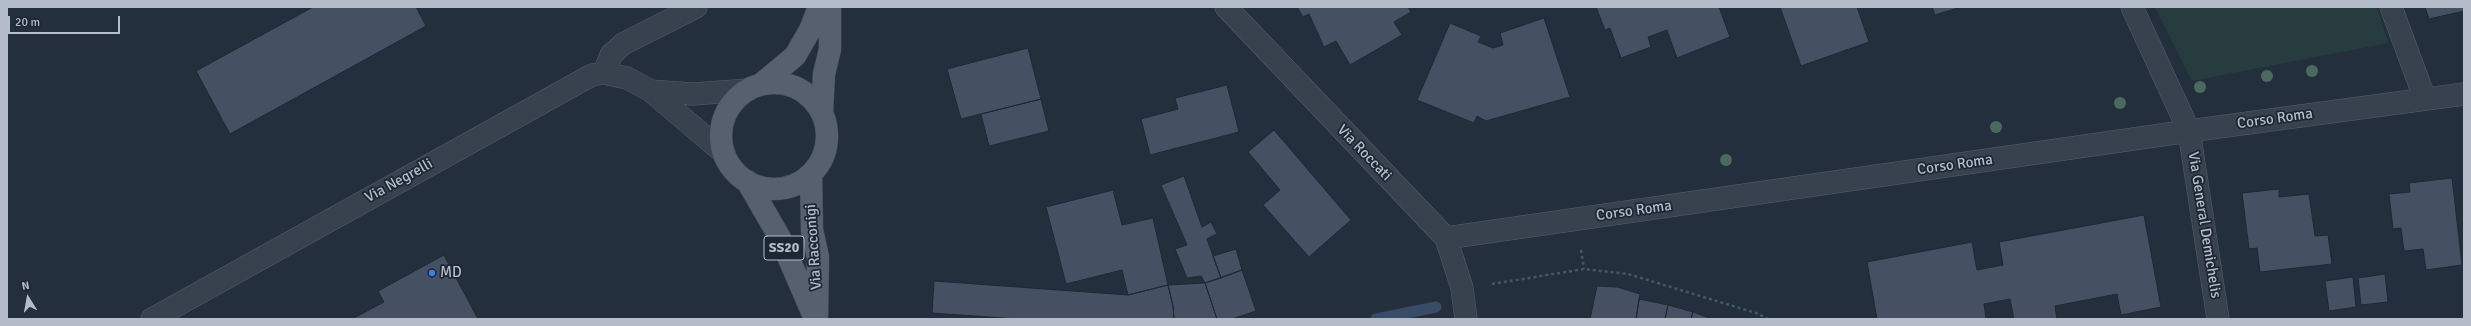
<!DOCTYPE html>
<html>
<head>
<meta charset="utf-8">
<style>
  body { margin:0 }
  #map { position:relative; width:2471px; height:326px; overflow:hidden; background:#242f3e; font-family:Signika,sans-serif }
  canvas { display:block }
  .frame { position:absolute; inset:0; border:8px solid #b4bcc9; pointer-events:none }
  .north { position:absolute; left:8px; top:278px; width:40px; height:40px; -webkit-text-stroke:3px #1d2633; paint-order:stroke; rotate:349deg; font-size:11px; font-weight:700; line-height:16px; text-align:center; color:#b4bcc9 }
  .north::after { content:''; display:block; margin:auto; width:14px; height:18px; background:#b4bcc9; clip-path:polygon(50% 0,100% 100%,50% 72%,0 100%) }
  .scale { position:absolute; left:8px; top:16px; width:112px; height:18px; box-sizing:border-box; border:2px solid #b4bcc9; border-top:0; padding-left:5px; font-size:12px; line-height:14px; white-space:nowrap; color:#b4bcc9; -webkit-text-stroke:3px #1d2633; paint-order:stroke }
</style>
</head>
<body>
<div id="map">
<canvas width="2471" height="326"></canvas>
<div class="frame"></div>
<div class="north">N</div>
<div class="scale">20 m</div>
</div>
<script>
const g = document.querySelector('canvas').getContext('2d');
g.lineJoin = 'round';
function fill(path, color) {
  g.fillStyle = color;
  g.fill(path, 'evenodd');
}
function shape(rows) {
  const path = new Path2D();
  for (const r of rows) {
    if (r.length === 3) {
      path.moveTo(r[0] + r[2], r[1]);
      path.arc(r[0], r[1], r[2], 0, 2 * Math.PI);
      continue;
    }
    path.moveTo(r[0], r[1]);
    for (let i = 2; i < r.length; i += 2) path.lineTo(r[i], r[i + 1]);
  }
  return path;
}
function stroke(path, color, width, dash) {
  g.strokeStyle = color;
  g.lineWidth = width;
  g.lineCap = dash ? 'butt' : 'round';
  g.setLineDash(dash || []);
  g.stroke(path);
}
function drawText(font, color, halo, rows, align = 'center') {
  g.font = font + ' Signika,sans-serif';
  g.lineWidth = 3.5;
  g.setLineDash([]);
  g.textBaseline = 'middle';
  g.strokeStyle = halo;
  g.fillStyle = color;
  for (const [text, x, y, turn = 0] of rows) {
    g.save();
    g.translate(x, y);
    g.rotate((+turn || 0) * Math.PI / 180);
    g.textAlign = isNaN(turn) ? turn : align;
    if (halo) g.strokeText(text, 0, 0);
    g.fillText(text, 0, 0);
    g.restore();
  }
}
fill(shape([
  [2155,7,2377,7,2388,43,2192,81]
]), '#263c3f');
stroke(shape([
  [1376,319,1436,307]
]), '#394c67', 11);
const building = shape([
  [313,7,416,7,426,26,230,134,196,71,313,7],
  [1297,7,1408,7,1411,12,1394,22,1402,35,1350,65,1336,41,1324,47,1309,14,1303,17,1297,7],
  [1596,7,1719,7,1730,37,1677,58,1667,30,1648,37,1651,47,1621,58,1610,28,1605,30,1596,7],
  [1780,7,1857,7,1869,42,1801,66,1780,7],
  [1932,7,1961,7,1935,15,1932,7],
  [2425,7,2464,7,2464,11,2429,19,2425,7],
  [1544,18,1570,97,1486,121,1477,116,1474,123,1417,100,1450,23,1481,36,1478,42,1493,48,1503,45,1500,33,1544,18],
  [1028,48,1041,99,961,119,947,69,1028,48],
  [1227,85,1239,132,1150,155,1141,119,1178,109,1175,98,1227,85],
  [1041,99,1049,131,989,146,981,114,1041,99],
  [1274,130,1351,220,1309,257,1263,205,1280,190,1248,152,1274,130],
  [1184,176,1202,227,1211,222,1217,234,1207,239,1221,278,1205,283,1201,276,1187,278,1175,249,1187,245,1161,185,1184,176],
  [2452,178,2462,265,2426,270,2423,249,2404,251,2401,228,2393,229,2389,194,2410,192,2409,183,2452,178],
  [2279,189,2279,197,2309,194,2315,236,2328,235,2332,264,2260,272,2257,248,2249,249,2242,193,2279,189],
  [1113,190,1122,225,1153,218,1168,285,1128,295,1122,270,1066,284,1046,207,1113,190],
  [2144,215,2161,307,2121,315,2117,294,2055,306,2057,319,2014,319,2010,299,1984,304,1986,319,1877,319,1867,262,1972,242,1977,270,2003,265,1999,242,2144,215],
  [1236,249,1242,270,1221,278,1213,256,1236,249],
  [444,255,478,319,352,319,384,302,378,291,444,255],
  [1242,270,1256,311,1232,319,1217,319,1205,283,1242,270],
  [2385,274,2388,302,2361,305,2358,278,2385,274],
  [2353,277,2356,307,2329,311,2325,281,2353,277],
  [934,281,1128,295,1168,285,1173,306,1174,319,1017,319,932,313,934,281],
  [1205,283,1217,319,1174,319,1173,306,1168,285,1205,283],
  [1597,286,1617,287,1640,294,1636,319,1590,319,1597,286],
  [1639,299,1668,305,1665,319,1636,319,1639,299],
  [1668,305,1693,312,1691,319,1665,319,1668,305],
  [1693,312,1712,319,1691,319,1693,312]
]);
fill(building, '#455162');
stroke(building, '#1f2835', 1);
const street = shape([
  [1226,7,1446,238,1462,288,1466,319],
  [2132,7,2189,131,2218,319],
  [2391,7,2425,99],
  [604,73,611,55,623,44,696,7],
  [651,91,693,94,748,90],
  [1446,238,2189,131,2464,94],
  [152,319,592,75,604,73,627,78,651,91,724,153]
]);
const primary = shape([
  [774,136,53],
  [760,85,795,56,810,30,819,7],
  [822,112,824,74,830,49,830,7],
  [811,175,812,230,818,257,817,316],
  [747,181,780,238,815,319]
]);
stroke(street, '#565f6c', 23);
stroke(primary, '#414a57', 23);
stroke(shape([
  [1581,250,1584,269],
  [1492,284,1584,269,1628,274,1756,313,1768,319]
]), '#44595c', 2.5, [3, 3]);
stroke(street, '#38414e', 22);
stroke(primary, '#56606e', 22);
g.fillStyle = '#4b6a5d';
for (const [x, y] of [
  [2312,71],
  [2267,76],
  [2200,87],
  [2120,103],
  [1996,127],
  [1726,160]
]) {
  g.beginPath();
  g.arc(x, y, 6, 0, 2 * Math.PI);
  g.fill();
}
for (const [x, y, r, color] of [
  [432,273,4,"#3f7fe0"]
]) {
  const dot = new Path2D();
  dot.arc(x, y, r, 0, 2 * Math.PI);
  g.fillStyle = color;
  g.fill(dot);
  stroke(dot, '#1d2633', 1.5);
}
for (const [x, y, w] of [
  [784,248,40]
]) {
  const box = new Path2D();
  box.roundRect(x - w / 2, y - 12, w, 24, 3);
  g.fillStyle = '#1d2633';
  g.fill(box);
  stroke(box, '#b4bcc9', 1);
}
drawText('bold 14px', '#b4bcc9', null, [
  ["SS20",784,248]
]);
drawText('15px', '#b4bcc9', '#1d2633', [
  ["Corso Roma",2275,119,-8],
  ["Via Roccati",1364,153,46],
  ["Corso Roma",1955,165,-8],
  ["Via Negrelli",399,181,-29],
  ["Corso Roma",1634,211,-8],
  ["Via General Demichelis",2204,225,81],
  ["Via Racconigi",814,247,-94]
]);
drawText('15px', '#b4bcc9', '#1d2633', [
  ["MD",440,273]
], 'left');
</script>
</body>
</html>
